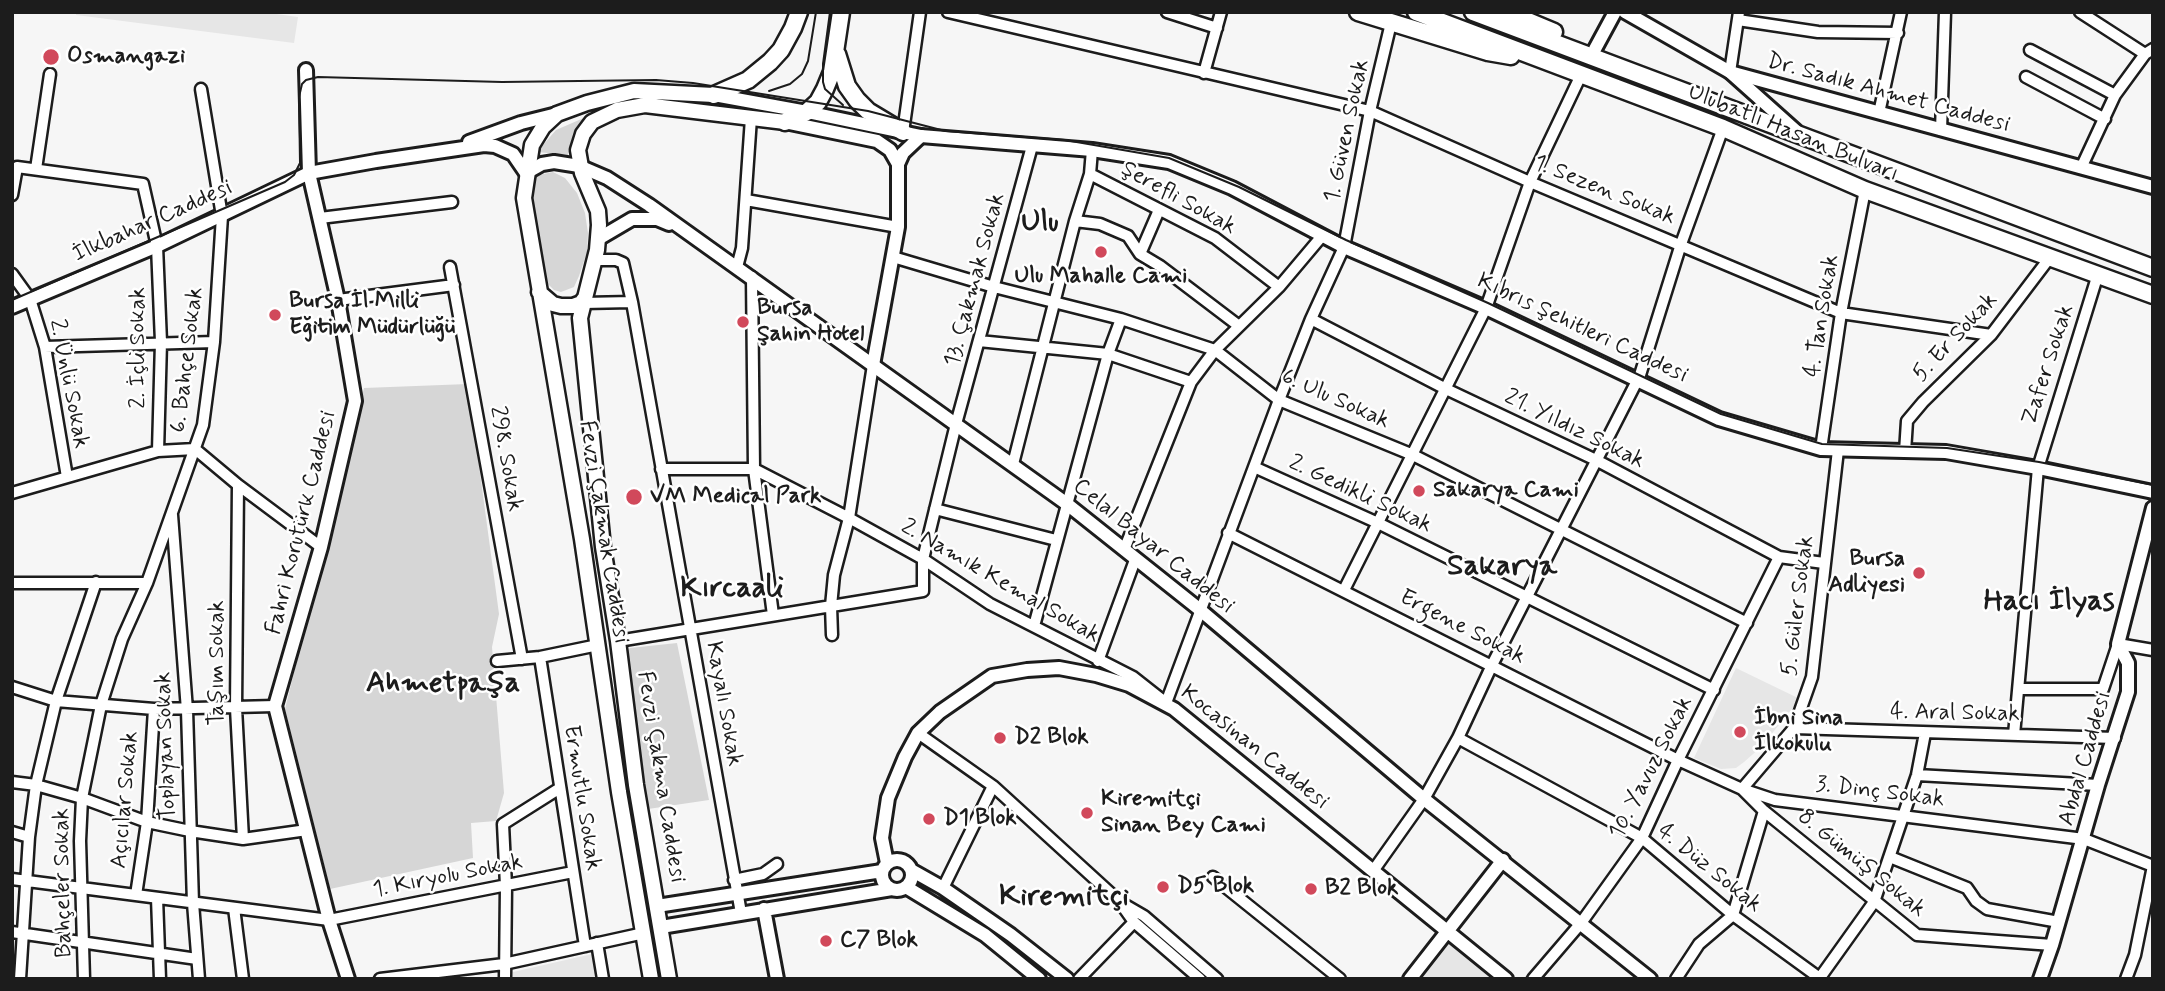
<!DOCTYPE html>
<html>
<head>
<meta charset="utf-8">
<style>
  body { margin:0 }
  #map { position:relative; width:2165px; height:991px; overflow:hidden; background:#f6f6f6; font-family:Mynerve,sans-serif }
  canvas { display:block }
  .frame { position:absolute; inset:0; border:14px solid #1c1c1c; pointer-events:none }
</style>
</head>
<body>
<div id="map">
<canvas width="2165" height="991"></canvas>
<div class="frame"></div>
</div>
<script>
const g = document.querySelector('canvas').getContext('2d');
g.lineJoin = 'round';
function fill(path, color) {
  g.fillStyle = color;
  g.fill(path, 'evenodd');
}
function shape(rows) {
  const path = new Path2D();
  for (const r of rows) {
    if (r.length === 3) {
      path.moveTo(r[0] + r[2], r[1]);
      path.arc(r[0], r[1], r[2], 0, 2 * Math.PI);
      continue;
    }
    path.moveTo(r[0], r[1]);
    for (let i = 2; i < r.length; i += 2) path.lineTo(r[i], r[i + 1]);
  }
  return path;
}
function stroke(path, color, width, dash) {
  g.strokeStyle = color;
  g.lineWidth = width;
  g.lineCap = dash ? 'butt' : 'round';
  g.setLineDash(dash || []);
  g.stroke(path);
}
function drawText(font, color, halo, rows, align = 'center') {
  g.font = font + ' Mynerve,sans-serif';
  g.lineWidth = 5;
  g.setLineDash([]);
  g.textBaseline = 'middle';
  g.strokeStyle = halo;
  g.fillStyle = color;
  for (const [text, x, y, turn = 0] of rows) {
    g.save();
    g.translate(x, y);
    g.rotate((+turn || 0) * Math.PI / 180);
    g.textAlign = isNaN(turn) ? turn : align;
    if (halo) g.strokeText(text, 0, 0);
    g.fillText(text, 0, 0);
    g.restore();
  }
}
fill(shape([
  [76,12,262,12,298,17,294,43,76,15],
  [1736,668,1800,699,1761,747,1744,762,1736,768,1721,769,1694,758],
  [1449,941,1501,979,1419,979],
  [592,954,597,979,513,979,513,972]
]), '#e6e6e6');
fill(shape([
  [586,117,573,133,568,155,537,152,556,130],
  [553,172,565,178,577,193,585,213,588,233,587,252,579,276,574,287,561,292,554,290,547,283,543,271,530,193,534,176],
  [468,384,499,614,492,647,504,793,496,821,471,823,473,858,330,889,285,709,364,388],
  [677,643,709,800,648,809,625,653,630,648]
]), '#d6d6d6');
const minor = shape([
  [948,12,1370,111,1530,182,1841,313,1991,335],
  [1167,12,1217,28],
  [2080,12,2145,54],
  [1738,20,1818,32,1898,33],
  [2030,50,2115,95],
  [1730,72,1739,12],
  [1204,73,1221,12],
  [2026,77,2105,119],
  [1879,113,1901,12],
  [1941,130,1945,12],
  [903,132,920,12],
  [2081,168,2115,95,2145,54,2153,49],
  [36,169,50,74],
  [1090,174,1215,238,1279,287],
  [12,195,17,167,143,184,157,246,161,342,158,451],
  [746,200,898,227],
  [320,218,452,202],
  [1075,221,1100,224,1128,236,1140,254,1160,266,1239,326],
  [1140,254,1159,210],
  [893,257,994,287,1121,319,1215,350,1279,400,1413,455,1747,623],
  [594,260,616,260,623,263,632,302],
  [450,267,522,659],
  [737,267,742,248,751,118],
  [12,274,30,299,45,347,67,477],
  [752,277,754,469,773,615],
  [338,300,454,285],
  [583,303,632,302,741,913],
  [1311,319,1446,389,1596,460,1779,557,1824,563],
  [979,341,1108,354,1191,382],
  [45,347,214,342],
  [1821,449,1841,313,1865,190],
  [1838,450,1812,677,1794,728,1742,789,1764,811,1917,935,2052,945],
  [1905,452,1907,421,1923,402,1991,335,2051,256],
  [1013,464,1075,221,1090,174,1092,150],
  [1254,467,1378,523,1714,690],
  [661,469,754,469,849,518,923,559,990,604,1133,677,1166,703,1279,400,1311,319,1344,247,1370,111,1391,23],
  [238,485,236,708,243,839],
  [12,493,158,451,195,449,238,485,321,547],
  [935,509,1056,540],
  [172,515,187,710,193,903,199,979],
  [1228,533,1678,760,1742,789,1775,800,2084,839,2153,866],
  [1124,550,1191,382,1215,350,1279,287,1322,236],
  [12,583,147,583],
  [1344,590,1486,308,1530,182,1581,75],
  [1034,626,1108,354,1121,319],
  [832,635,831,606,834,575,849,518,873,365],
  [618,641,923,591,923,559,956,424,1032,146],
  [540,657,585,946],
  [497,661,540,657,598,645],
  [1098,661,1135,560],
  [12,687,56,701,154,709,275,706],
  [2019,689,2103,689,2118,644,2153,650],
  [1794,728,2115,738],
  [918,733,993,786,1119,901,1134,922,1200,979],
  [2014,735,2038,468,2098,274],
  [1458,738,1642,838,1733,915,1821,979],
  [1917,775,2098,785],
  [12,782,36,785,82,798,147,822,190,831,243,839,307,830],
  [12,832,29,837],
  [1890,857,1967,888,1976,901,1987,909,2059,922],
  [1373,871,1424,799,1458,738,1492,665,1640,375,1681,244,1723,128],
  [1213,877,1340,979],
  [12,879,329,920,573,872],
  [734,880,763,874,777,864],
  [943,888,993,786],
  [136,895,147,822,154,709],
  [157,898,160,979],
  [1125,905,1144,916,1217,979],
  [234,908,243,979],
  [12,932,197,959],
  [597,943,603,979],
  [20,979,29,837,36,785,56,701,96,582],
  [84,979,80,841,82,798,101,705,122,639,147,583,203,425,214,342,222,216,201,89],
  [380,979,504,964,644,933],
  [505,979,506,886,503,824,560,788],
  [1079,979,1134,922],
  [1533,979,1581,923,1642,838,1678,760,1779,557],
  [1676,979,1699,944,1733,915,1764,811],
  [1819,979,1874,902,1917,775,1925,733],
  [2126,979,2135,955,2153,866]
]);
const tertiary = shape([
  [306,70,309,173,338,300,355,401,321,547,275,706,329,920,348,979],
  [1730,72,2153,187],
  [785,122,877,141,890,150,898,164],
  [873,365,898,227,898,164,903,153,921,136],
  [897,875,15],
  [887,863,882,838,888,798,905,757,918,733,940,712,992,676,1027,670,1059,668,1096,675,1129,685,1174,709,1506,979],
  [911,870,943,888,1011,935,1067,979],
  [906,887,985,935,1039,979],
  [657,906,882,871],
  [764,909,777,979],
  [661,927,892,889],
  [1410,979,1503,860],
  [2040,979,2052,945,2098,785,2128,692,2128,663,2118,644,2153,508]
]);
const secondary = shape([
  [1625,12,1730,72,1796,131],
  [1595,49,1615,12],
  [714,95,807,112,921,136,1092,150,1169,162,1232,188,1344,247,1486,308,1719,419,1821,449,1946,452,2038,468,2153,492],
  [469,142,521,123,557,114],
  [598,239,632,219,657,219,669,224],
  [12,307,157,246,309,173,376,161,484,145,495,146,513,154,526,173,542,164,554,162,579,166,607,178,649,205,1067,504,1199,609,1424,799,1650,979]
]);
const primary = shape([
  [539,292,553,304,561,306,573,306,581,303,584,299],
  [651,979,619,792,582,539,524,198,532,145,543,127,557,114,587,103,634,91,714,95],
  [669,979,636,785,618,641,603,547,580,318,597,250,599,225,598,211,582,173,578,150,583,134,592,122,617,110,645,105,785,122]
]);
const trunk = shape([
  [1358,12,1488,52,1511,56],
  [1416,12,1723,128,1865,190,2153,295],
  [1473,12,2153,268],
  [1506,12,1554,32],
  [837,54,847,86,857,100,868,111,903,132],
  [714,95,748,80,770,62,781,50,793,28,799,12],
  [785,122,807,112,818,102,825,89,832,72,841,12]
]);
stroke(minor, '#1c1c1c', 15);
stroke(tertiary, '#1c1c1c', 18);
stroke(secondary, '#1c1c1c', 18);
stroke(primary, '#1c1c1c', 19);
stroke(trunk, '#1c1c1c', 21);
stroke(minor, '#fff', 10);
stroke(tertiary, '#fff', 12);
stroke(secondary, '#fff', 12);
stroke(primary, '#fff', 14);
stroke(trunk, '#fff', 16);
stroke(shape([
  [830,12,823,64,823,82,825,89,843,105],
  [769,91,790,84,802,74,808,61,816,12],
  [12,300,285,182,294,175,300,163,299,97,302,84,306,80,318,77,502,82,656,80,693,83,868,111,945,131,1065,140,1169,158,1239,187,1346,240,1488,303,1721,414,1822,444,1947,448,2039,462,2153,485]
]), '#1c1c1c', 2);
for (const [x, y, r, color] of [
  [51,57,9,"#d1495b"],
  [1101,252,7,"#d1495b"],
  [275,315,7,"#d1495b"],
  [743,322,7,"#d1495b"],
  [1419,491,7,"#d1495b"],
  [634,497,9,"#d1495b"],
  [1919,573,7,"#d1495b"],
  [1740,732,7,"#d1495b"],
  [1000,738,7,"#d1495b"],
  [1087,813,7,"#d1495b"],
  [929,819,7,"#d1495b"],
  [1163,887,7,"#d1495b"],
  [1311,889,7,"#d1495b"],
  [826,941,7,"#d1495b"]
]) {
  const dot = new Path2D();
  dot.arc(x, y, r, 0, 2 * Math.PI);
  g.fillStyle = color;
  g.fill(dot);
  stroke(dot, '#fff', 2.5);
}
drawText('bold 23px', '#1c1c1c', '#fff', [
  ["Osmangazi",67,57],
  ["Ulu Mahalle Cami",1101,277,"center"],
  ["Bursa İl Milli",289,302],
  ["Eğitim Müdürlüğü",289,328],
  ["Bursa",757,309],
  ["Şahin Hotel",757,335],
  ["Sakarya Cami",1433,491],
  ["VM Medical Park",650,497],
  ["Bursa",1905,560,"right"],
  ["Adliyesi",1905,586,"right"],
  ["İbni Sina",1754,719],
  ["İlkokulu",1754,745],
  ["D2 Blok",1014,738],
  ["Kiremitçi",1101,800],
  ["Sinan Bey Cami",1101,826],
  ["D1 Blok",943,819],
  ["D5 Blok",1177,887],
  ["B2 Blok",1325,889],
  ["C7 Blok",840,941]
], 'left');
drawText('23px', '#1c1c1c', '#fff', [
  ["Dr. Sadık Ahmet Caddesi",1888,94,15],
  ["1. Güven Sokak",1348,131,-78],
  ["Ulubatlı Hasan Bulvarı",1793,134,22],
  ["1. Sezen Sokak",1604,191,22],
  ["Şerefli Sokak",1178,199,29],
  ["İlkbahar Caddesi",153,222,-24],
  ["13. Çakmak Sokak",976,280,-75],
  ["4. Tan Sokak",1823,316,-81],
  ["Kıbrıs Şehitleri Caddesi",1582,329,25],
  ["5. Er Sokak",1956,338,-47],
  ["2. İçli Sokak",139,348,-90],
  ["6. Bahçe Sokak",188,360,-83],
  ["Zafer Sokak",2049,365,-72],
  ["2. Ünlü Sokak",68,384,79],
  ["6. Ulu Sokak",1335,400,24],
  ["21. Yıldız Sokak",1574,430,26],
  ["298. Sokak",505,459,80],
  ["2. Gedikli Sokak",1360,495,25],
  ["Fahri Korutürk Caddesi",302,523,-76],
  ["Fevzi Çakmak Caddesi",603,532,81],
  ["Celal Bayar Caddesi",1153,547,39],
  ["2. Namık Kemal Sokak",1000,582,30],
  ["5. Güler Sokak",1799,606,-83],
  ["Ergene Sokak",1462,628,27],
  ["Taşım Sokak",218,663,-90],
  ["Kayalı Sokak",723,704,80],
  ["4. Aral Sokak",1955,714,1],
  ["Toplayan Sokak",167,746,-92],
  ["Kocasinan Caddesi",1254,748,39],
  ["Abdal Caddesi",2086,759,-74],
  ["10. Yavuz Sokak",1652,768,-63],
  ["Fevzi Çakma Caddesi",660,777,81],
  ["3. Dinç Sokak",1880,793,7],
  ["Ermutlu Sokak",581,798,81],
  ["Açıcılar Sokak",126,800,-85],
  ["8. Gümüş Sokak",1861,864,39],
  ["4. Düz Sokak",1709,869,39],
  ["1. Kıryolu Sokak",448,877,-11],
  ["Bahçeler Sokak",64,883,-91]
]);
drawText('bold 30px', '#1c1c1c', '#fff', [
  ["Ulu",1040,224],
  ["Sakarya",1502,568],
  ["Kırcaali",732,590],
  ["Hacı İlyas",2049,603],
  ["Ahmetpaşa",443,685],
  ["Kiremitçi",1064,898]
]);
</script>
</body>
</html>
